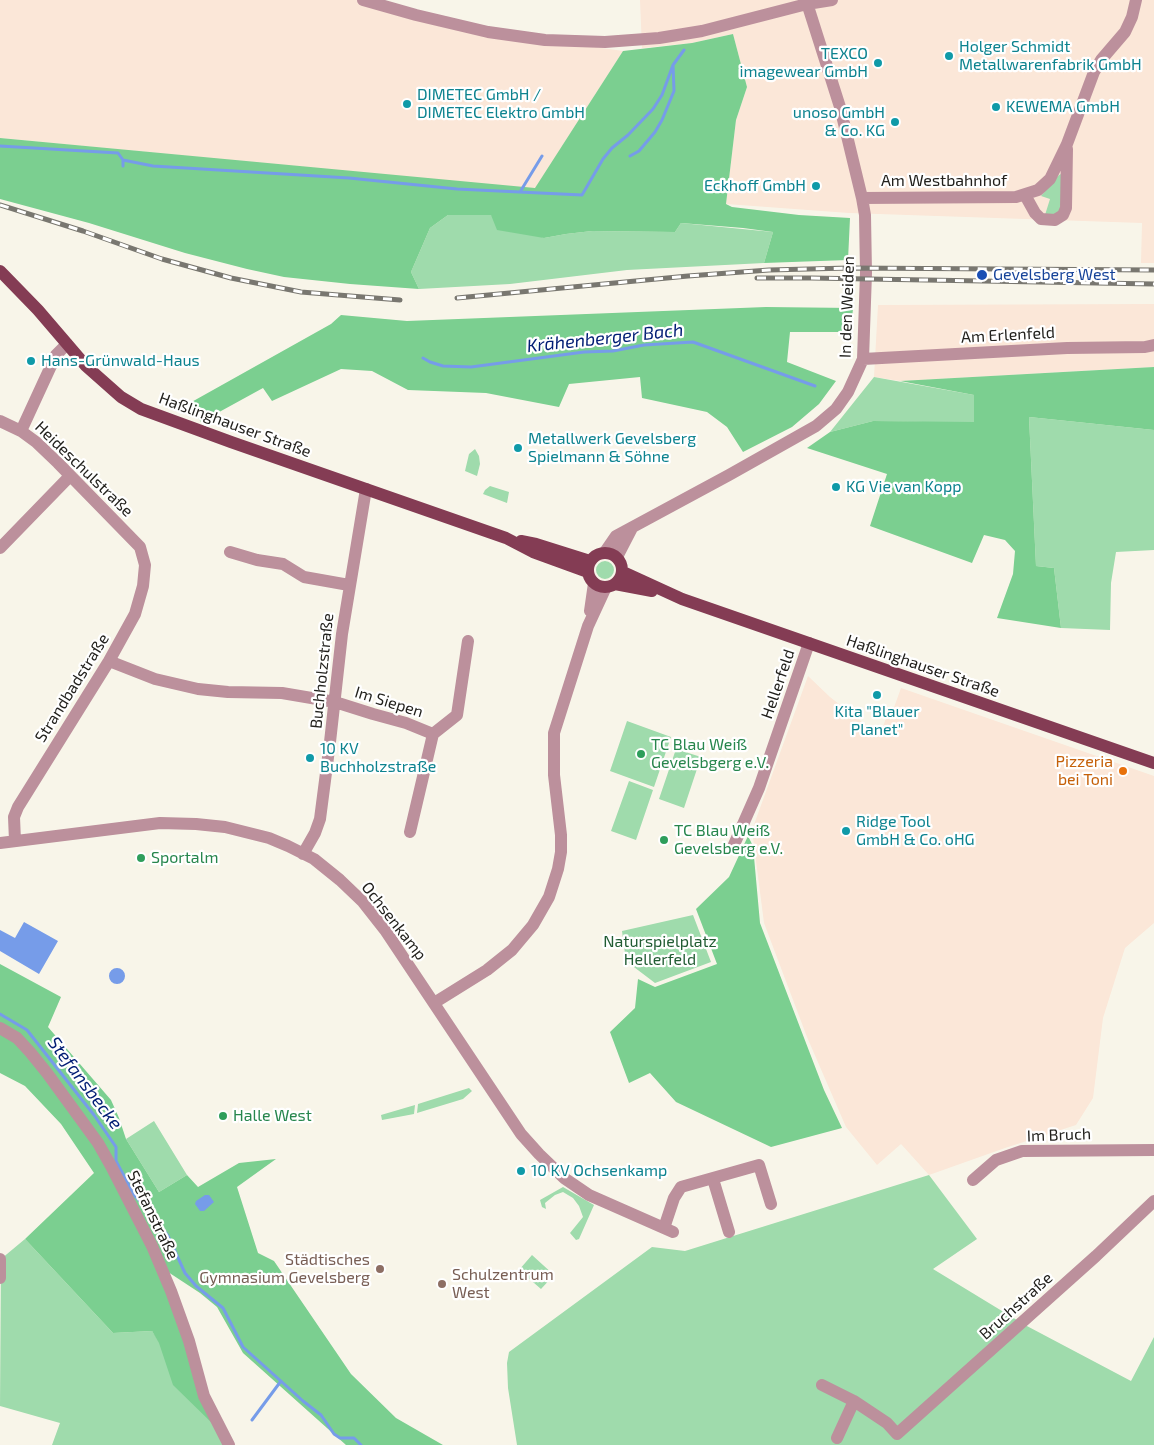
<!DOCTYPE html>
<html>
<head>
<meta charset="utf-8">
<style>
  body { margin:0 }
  canvas { display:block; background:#f8f5e9 }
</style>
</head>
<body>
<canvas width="1154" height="1445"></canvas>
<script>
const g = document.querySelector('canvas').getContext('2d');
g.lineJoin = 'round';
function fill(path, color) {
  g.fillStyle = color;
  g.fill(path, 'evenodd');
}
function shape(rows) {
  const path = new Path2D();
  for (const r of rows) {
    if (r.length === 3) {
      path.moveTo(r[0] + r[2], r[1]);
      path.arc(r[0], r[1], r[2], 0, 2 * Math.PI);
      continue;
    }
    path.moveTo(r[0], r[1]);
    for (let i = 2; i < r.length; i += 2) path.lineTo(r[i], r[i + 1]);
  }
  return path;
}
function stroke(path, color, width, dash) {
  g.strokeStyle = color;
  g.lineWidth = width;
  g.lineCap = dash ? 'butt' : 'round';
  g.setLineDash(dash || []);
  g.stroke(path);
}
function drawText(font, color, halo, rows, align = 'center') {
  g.font = font + ' "Exo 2",sans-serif';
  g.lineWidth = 4.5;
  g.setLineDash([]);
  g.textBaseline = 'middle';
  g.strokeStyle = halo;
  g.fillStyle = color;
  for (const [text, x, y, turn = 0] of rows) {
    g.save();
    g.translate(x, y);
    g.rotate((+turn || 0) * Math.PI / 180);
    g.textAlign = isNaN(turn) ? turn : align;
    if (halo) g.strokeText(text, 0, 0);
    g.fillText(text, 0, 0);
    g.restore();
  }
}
fill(shape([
  [0,0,378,0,447,26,623,51,535,189,0,138],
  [640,0,1154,0,1154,263,1141,263,1142,223,849,213,726,204,736,120,747,87,733,34,692,43,642,48],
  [1154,304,1154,367,900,381,874,377,878,305],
  [808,676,830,697,880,736,888,712,892,713,901,688,1154,776,1154,923,1125,948,1103,1018,1093,1098,1076,1125,1005,1148,929,1175,901,1144,877,1165,846,1127,807,1037,764,923,752,830]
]), '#fbe7d8');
fill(shape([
  [1061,174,1062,206,1059,212,1052,217,1045,215,1050,199,1041,196,1059,175],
  [448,215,491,215,544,238,566,234,592,231,675,232,681,223,773,232,764,263,627,270,510,284,419,289,411,272,430,228],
  [874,377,974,395,974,423,873,421,830,432],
  [1029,417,1154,430,1154,550,1116,552,1111,583,1110,630,1061,628,1054,568,1036,566],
  [475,449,479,456,480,464,477,476,465,471,469,454],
  [490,486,509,492,507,503,483,494,485,490],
  [605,570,9],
  [627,721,671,737,654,787,610,771],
  [676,749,701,757,684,808,659,799],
  [629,781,653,790,636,840,611,831],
  [693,915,711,962,655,983,626,961,622,931],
  [469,1088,472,1091,463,1099,417,1113,418,1104],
  [415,1105,414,1114,382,1120,381,1115],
  [154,1121,187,1175,159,1192,126,1139],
  [929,1175,977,1239,933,1269,1025,1325,1131,1381,1154,1337,1154,1445,517,1445,508,1388,507,1363,509,1352,652,1247,685,1251],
  [563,1187,594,1205,579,1239,576,1240,570,1233,583,1217,579,1206,573,1198,563,1192,555,1195,545,1203,546,1209,542,1207,540,1200],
  [25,1239,113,1333,152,1331,216,1427,225,1445,52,1445,60,1423,0,1406,1,1259],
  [532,1255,554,1275,541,1289,519,1270]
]), '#9fdbac');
fill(shape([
  [733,34,747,87,736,120,726,204,732,207,799,215,850,218,848,260,764,263,773,232,743,228,681,223,675,232,592,231,566,234,544,238,497,230,491,215,448,215,430,228,411,272,419,289,350,284,284,277,247,269,185,253,89,223,0,199,0,138,535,188,623,51,692,43],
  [766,307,853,308,851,332,790,332,787,362,836,381,819,404,792,427,743,452,727,427,707,412,642,398,640,377,569,384,559,407,486,393,408,390,372,371,341,369,272,401,263,388,201,422,188,404,331,324,341,315,407,321],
  [1154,367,1154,430,1029,417,1036,566,1054,568,1061,628,997,618,1013,574,1015,551,1005,540,984,535,972,563,870,526,887,474,807,448,830,432,873,421,974,422,974,395,900,381],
  [748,836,753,846,760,923,824,1090,842,1128,771,1147,676,1102,650,1073,629,1083,610,1032,635,1008,638,979,655,987,717,964,696,909,729,877],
  [0,964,61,997,48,1027,111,1100,119,1118,126,1139,159,1192,187,1175,198,1187,239,1163,276,1159,237,1187,258,1253,274,1261,351,1374,396,1418,443,1445,346,1445,243,1353,217,1307,200,1293,165,1270,216,1427,173,1385,159,1343,152,1331,113,1333,25,1239,94,1173,61,1124,25,1086,0,1073]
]), '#7bcf90');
fill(shape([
  [24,922,58,941,39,974,0,951,0,930,15,938],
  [117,976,8],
  [205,1195,209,1195,214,1202,204,1211,200,1211,195,1204,196,1201]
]), '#769ce9');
stroke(shape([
  [0,146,118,153,123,160,123,166],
  [630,156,639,151,655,132,662,120,674,91,673,65],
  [123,160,153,166,349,178,457,189,582,195,603,159,612,148,628,135,653,109,662,95,673,65,684,50],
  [520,192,542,156],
  [423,358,430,362,443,366,471,367,584,352,613,351,644,345,693,342,815,386],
  [0,1014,27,1030,94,1115,116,1147,116,1161,134,1195,147,1208,168,1236,185,1273,196,1286,223,1308,243,1347,303,1401,321,1415,334,1434,340,1438,354,1438,361,1445],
  [252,1420,281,1381]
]), '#769ce9', 3);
stroke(shape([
  [363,0,416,15,488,32,545,40,605,42,659,38,702,31,807,4,832,0],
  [1025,195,1035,213,1041,219,1055,220,1063,215,1066,208,1067,149],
  [862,198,1016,197,1038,190,1050,179,1067,144,1094,72,1101,60,1125,32,1132,17,1136,0],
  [863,359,1067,348,1145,347,1154,345],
  [0,421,21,431,36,442,58,463,140,547,145,565,143,586,135,614,109,661,18,807,14,817,15,841],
  [21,431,56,355,67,344],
  [0,548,70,476],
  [230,552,257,560,283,564,304,577,349,585],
  [605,552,616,536,729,475,816,426,836,409,848,392,863,359,866,273,865,215,862,198,840,107,806,0],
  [617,557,632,528],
  [590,611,594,583],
  [109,661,155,679,198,689,228,692,282,693,335,702,373,714,406,723,433,734],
  [410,832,433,734,457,715,468,641],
  [0,843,160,823,196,824,225,827,269,838,288,846,314,859,340,880,363,902,385,930,521,1134,539,1154,564,1178,589,1195,673,1232],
  [733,847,759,788,809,643],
  [303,854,315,833,320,819,330,742,342,634,366,489],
  [434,1003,487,970,512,950,533,925,549,897,558,869,561,852,561,835,554,775,554,733,588,626,606,587],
  [0,1028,17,1038,30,1052,47,1073,98,1143,111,1166,152,1246,171,1291,189,1341,204,1396,229,1445],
  [713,1179,729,1232],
  [973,1180,996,1160,1022,1151,1154,1150],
  [664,1228,674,1198,681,1187,759,1165,771,1204],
  [0,1259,0,1278],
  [822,1385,854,1401],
  [837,1438,854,1401,887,1423,897,1434,1096,1256,1154,1201]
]), '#bc909c', 12);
stroke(shape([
  [0,271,38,310,86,366,121,397,141,409,231,442,506,538,533,552,588,572],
  [521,541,536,544,590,561],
  [605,570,17],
  [623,572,682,599,1154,763],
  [615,584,652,591]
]), '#843c54', 12);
const rail = shape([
  [0,205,83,231,162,259,231,278,301,292,400,300],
  [757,278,811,278,1154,284],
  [457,298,688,276,769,270,849,268,1154,270]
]);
stroke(rail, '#797770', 5);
stroke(rail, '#fff', 3, [9]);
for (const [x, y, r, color] of [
  [949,56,5,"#0f9aa8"],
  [878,63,5,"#0f9aa8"],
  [407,104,5,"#0f9aa8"],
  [996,107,5,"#0f9aa8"],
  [895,122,5,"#0f9aa8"],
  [816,186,5,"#0f9aa8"],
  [982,275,6,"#1a4fb4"],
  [31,361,5,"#0f9aa8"],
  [518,448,5,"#0f9aa8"],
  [836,487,5,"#0f9aa8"],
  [877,695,5,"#0f9aa8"],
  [641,754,5,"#2e9e5b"],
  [310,758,5,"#0f9aa8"],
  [1123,771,5,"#e8710a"],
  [846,831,5,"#0f9aa8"],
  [664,840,5,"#2e9e5b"],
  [141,858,5,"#2e9e5b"],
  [223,1116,5,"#2e9e5b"],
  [521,1171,5,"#0f9aa8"],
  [380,1269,5,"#8d6e63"],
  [442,1284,5,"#8d6e63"]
]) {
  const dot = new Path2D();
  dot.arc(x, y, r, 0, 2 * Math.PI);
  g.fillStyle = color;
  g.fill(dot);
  stroke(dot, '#fff', 2);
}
drawText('16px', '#0d838f', '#fff', [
  ["Holger Schmidt",959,47],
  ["Metallwarenfabrik GmbH",959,65],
  ["TEXCO",868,54,"right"],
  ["imagewear GmbH",868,72,"right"],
  ["DIMETEC GmbH /",417,95],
  ["DIMETEC Elektro GmbH",417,113],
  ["KEWEMA GmbH",1006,107],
  ["unoso GmbH",885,113,"right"],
  ["& Co. KG",885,131,"right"],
  ["Eckhoff GmbH",806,186,"right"],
  ["Hans-Grünwald-Haus",41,361],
  ["Metallwerk Gevelsberg",528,439],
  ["Spielmann & Söhne",528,457],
  ["KG Vie van Kopp",846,487],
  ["Kita \"Blauer",877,712,"center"],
  ["Planet\"",877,730,"center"],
  ["10 KV",320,749],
  ["Buchholzstraße",320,767],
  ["Ridge Tool",856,822],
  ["GmbH & Co. oHG",856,840],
  ["10 KV Ochsenkamp",531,1171]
], 'left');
drawText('16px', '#22211d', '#fff', [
  ["Am Westbahnhof",944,181],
  ["In den Weiden",847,307,-88],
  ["Am Erlenfeld",1008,335,-3],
  ["Haßlinghauser Straße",235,425,20],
  ["Heideschulstraße",84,469,44],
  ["Haßlinghauser Straße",923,666,19],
  ["Buchholzstraße",322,671,-84],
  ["Hellerfeld",778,684,-71],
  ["Strandbadstraße",72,688,-58],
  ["Im Siepen",389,702,17],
  ["Ochsenkamp",394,921,52],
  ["Im Bruch",1059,1135,-2],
  ["Stefanstraße",153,1215,64],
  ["Bruchstraße",1016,1306,-42]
]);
drawText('16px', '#164399', '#fff', [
  ["Gevelsberg West",993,275]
], 'left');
drawText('16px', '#27864d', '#fff', [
  ["TC Blau Weiß",651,745],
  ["Gevelsbgerg e.V.",651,763],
  ["TC Blau Weiß",674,831],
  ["Gevelsberg e.V.",674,849],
  ["Sportalm",151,858],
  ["Halle West",233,1116]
], 'left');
drawText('16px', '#c56008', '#fff', [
  ["Pizzeria",1113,762],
  ["bei Toni",1113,780]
], 'right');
drawText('16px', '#215c33', '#fff', [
  ["Naturspielplatz",660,942],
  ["Hellerfeld",660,960]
]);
drawText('16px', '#785e54', '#fff', [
  ["Städtisches",370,1260],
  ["Gymnasium Gevelsberg",370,1278],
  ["Schulzentrum",452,1275,"left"],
  ["West",452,1293,"left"]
], 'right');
drawText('italic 18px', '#011d74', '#fff', [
  ["Krähenberger Bach",605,338,-6],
  ["Stefansbecke",85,1083,53]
]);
</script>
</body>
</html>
